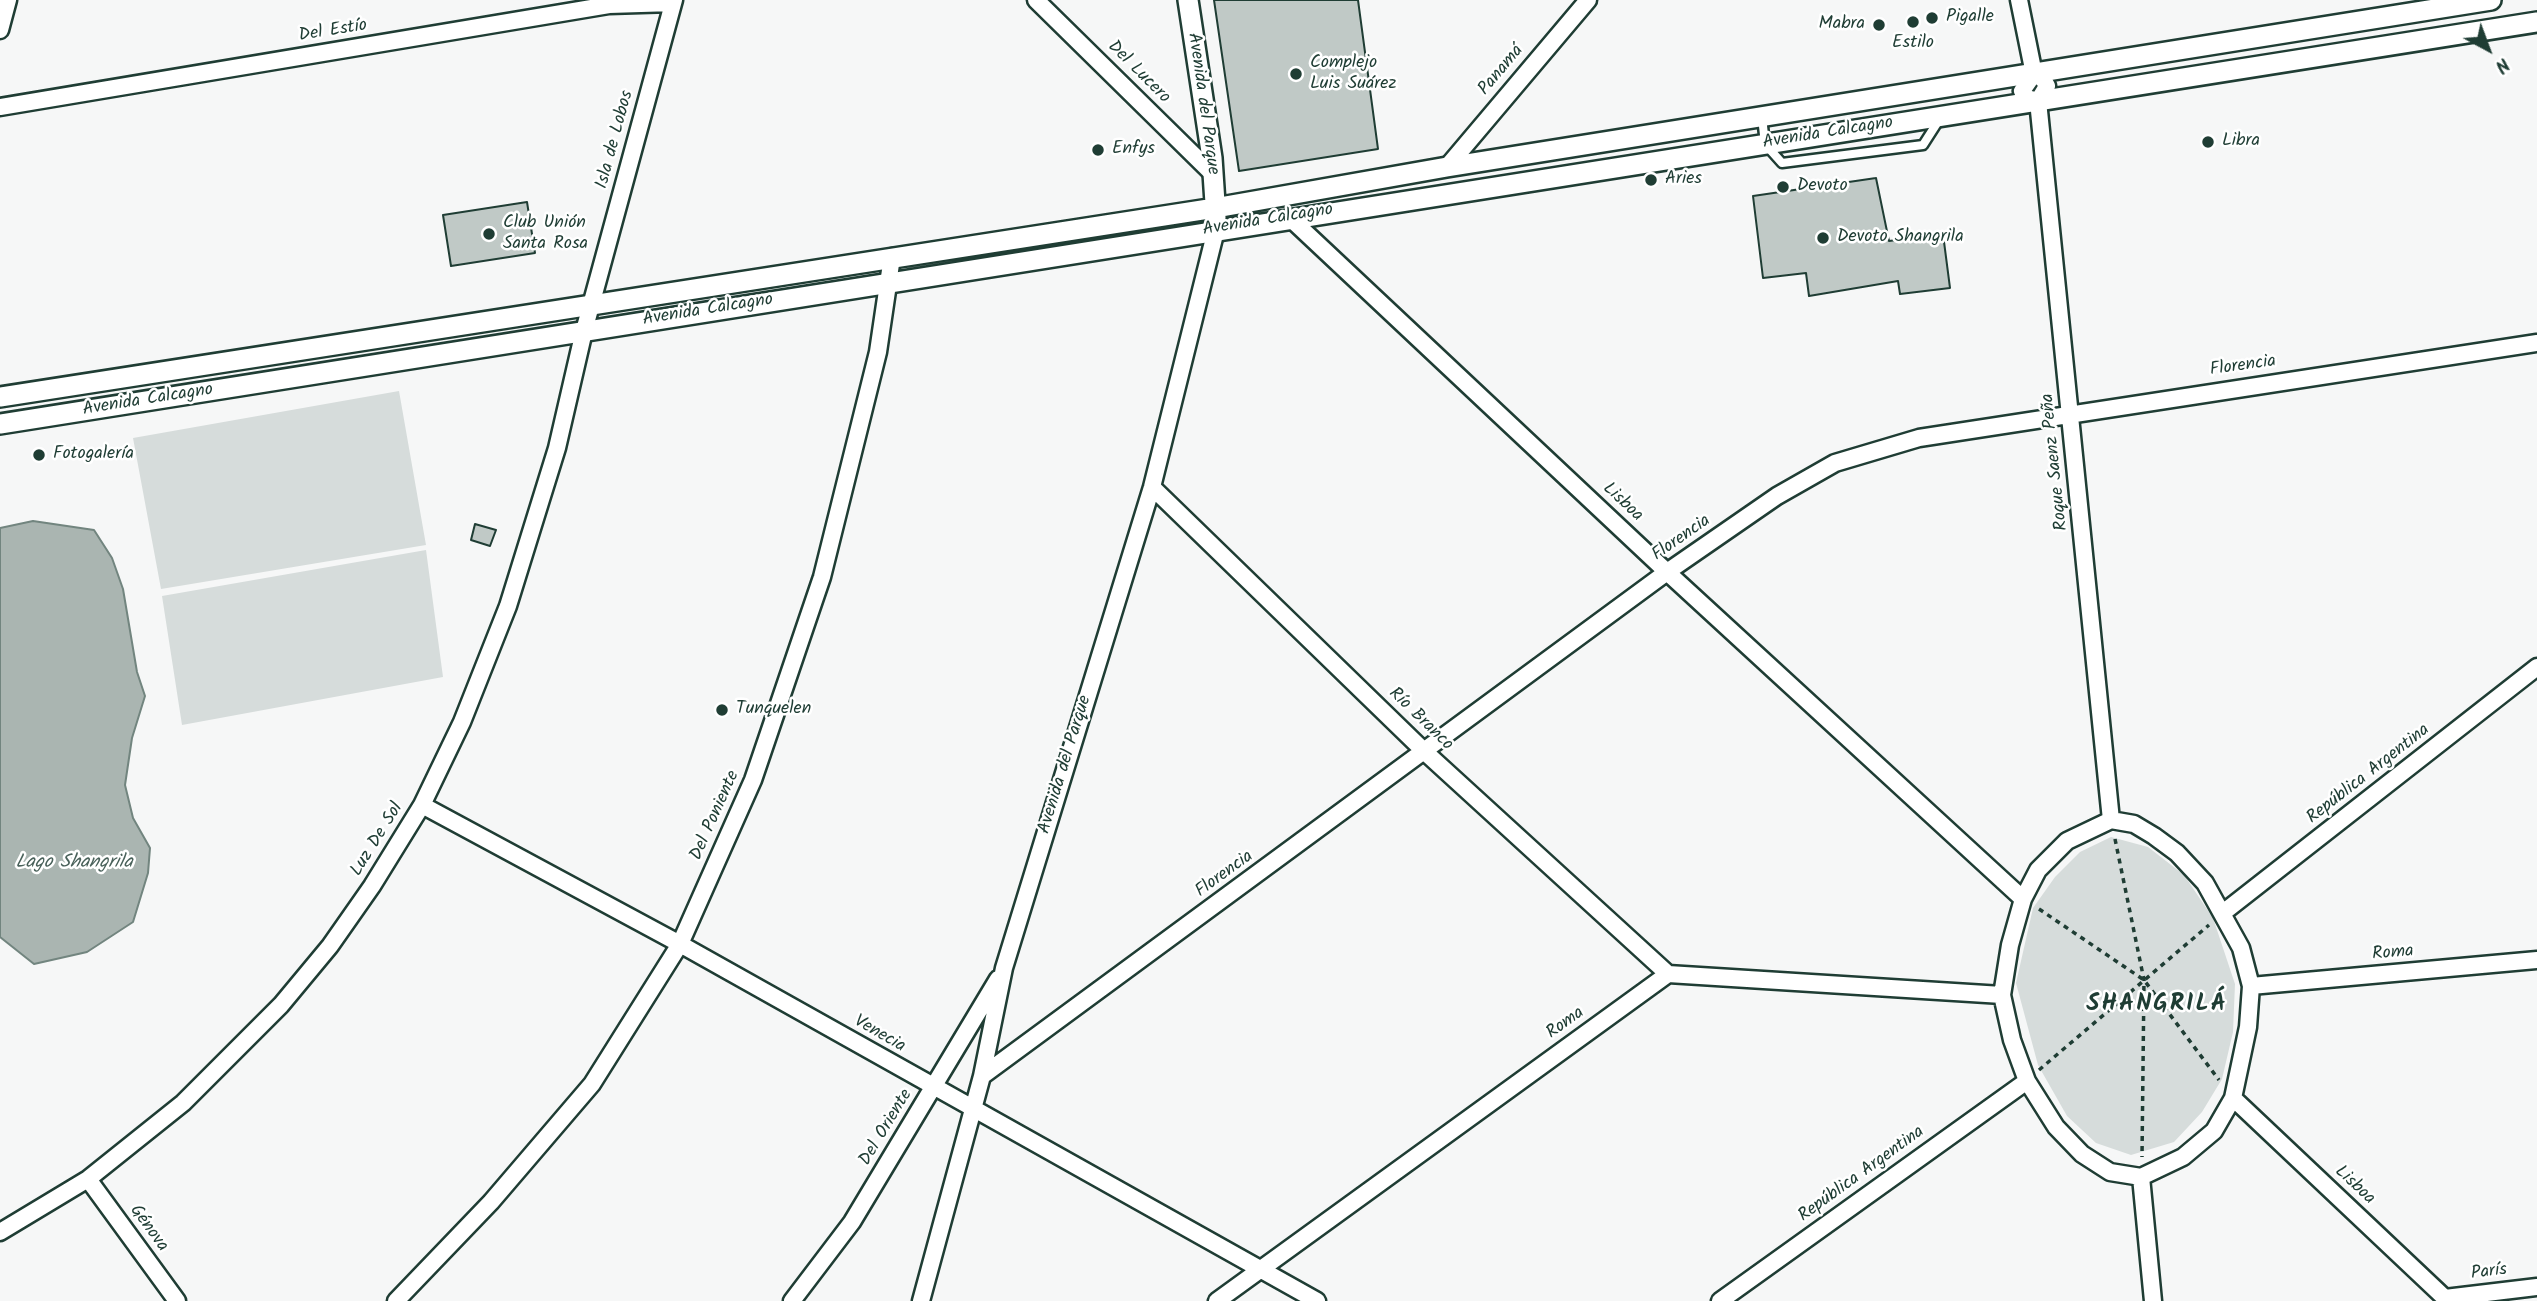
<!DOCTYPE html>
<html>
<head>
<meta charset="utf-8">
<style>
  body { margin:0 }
  #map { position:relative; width:2537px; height:1301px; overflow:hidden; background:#f6f7f7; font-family:Kalam,sans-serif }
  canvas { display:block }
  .north { position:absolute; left:2453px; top:14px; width:70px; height:70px; -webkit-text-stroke:5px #fff; paint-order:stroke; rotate:139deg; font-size:19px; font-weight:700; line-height:28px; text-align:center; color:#1f3d34 }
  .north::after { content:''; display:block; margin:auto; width:24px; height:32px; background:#1f3d34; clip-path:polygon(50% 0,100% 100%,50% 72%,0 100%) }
</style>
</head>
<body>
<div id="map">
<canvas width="2537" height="1301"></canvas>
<div class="north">N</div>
</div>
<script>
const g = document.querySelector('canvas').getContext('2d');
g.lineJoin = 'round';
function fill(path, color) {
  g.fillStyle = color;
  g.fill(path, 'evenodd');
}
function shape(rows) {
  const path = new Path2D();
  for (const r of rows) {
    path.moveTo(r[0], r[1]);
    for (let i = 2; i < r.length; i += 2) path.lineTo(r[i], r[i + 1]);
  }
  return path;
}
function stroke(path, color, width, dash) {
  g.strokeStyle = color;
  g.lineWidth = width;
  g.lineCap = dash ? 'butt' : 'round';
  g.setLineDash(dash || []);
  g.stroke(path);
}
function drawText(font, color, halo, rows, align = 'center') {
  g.font = font + ' Kalam,sans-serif';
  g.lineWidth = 5;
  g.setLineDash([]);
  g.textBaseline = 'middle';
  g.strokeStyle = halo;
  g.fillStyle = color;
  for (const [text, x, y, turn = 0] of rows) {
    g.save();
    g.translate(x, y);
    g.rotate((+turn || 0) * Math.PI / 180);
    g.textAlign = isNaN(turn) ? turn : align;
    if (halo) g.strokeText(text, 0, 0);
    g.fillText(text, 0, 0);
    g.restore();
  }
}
fill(shape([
  [399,391,426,545,161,589,133,438],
  [426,550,443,677,182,725,162,596],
  [2111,837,2148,847,2184,875,2213,918,2235,984,2233,1032,2222,1079,2202,1112,2174,1142,2131,1155,2096,1143,2067,1116,2038,1065,2016,983,2033,908,2055,877,2080,852]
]), '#d6dcdb');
const water = shape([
  [33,521,94,530,112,558,123,589,137,672,145,696,132,738,125,785,133,818,150,848,148,873,133,922,87,952,34,964,0,937,0,528,33,521]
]);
fill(water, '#aab5b1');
stroke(water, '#72857f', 2);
const building = shape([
  [1214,0,1358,0,1378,149,1239,171,1214,0],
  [1876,178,1889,241,1943,234,1950,288,1900,294,1898,281,1809,296,1806,273,1763,278,1753,196,1876,178],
  [527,202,535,253,451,266,443,215,527,202],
  [475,524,496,530,490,546,471,540,475,524]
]);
fill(building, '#c0c9c6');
stroke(building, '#1f3d34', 2);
const service = shape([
  [1762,117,1765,144,1782,163,1923,145,1939,120]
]);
const minor = shape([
  [1036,0,1213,174],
  [2019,0,2034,74],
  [0,30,8,0],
  [2034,74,2022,91,2027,98,2038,101],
  [2034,74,2043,79,2047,86,2038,101],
  [2038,101,2111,820],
  [0,107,609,5,673,3],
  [1447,167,1588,0],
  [1290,218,1667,572,2023,899],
  [1152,487,1425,752,1668,974],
  [422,805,680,944,1317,1301],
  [2111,820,2134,824,2154,836,2177,853,2205,883,2241,948,2251,986,2248,1027,2233,1098,2214,1131,2183,1157,2141,1177,2110,1172,2082,1154,2056,1127,2027,1081,2012,1040,2002,995,2010,945,2023,899,2038,870,2067,841,2111,820],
  [2224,912,2537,667],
  [2251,986,2537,960],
  [982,1076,1667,572,1777,496,1835,463,1919,438,2537,343],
  [2233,1098,2448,1301],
  [2141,1177,2153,1301],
  [88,1179,177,1301],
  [0,1232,88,1179,183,1103,281,1005,330,946,372,886,422,805,462,722,508,606,557,448,584,331,674,0],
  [2445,1298,2537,1287],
  [396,1301,491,1202,592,1084,680,944,753,780,822,577,878,352,892,257],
  [792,1301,852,1222,998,979],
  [921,1301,982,1076,1004,968,1152,487,1216,230],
  [1217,1301,1668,974,2002,995],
  [1720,1301,2027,1081]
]);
const tertiary = shape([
  [1188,0,1212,158,1216,218],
  [0,397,1215,208,1447,167,2491,0],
  [0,424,2537,22]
]);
stroke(service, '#1f3d34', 13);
stroke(minor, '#1f3d34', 21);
stroke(tertiary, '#1f3d34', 24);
stroke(shape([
  [2115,839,2144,980,2142,1157],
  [2039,909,2144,980,2219,1080],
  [2039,1070,2209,925]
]), '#1f3d34', 3.5, [5, 5]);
stroke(service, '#fff', 8);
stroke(minor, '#fff', 16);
stroke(tertiary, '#fff', 19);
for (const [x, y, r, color] of [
  [1932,18,7,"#1f3d34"],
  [1913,22,7,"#1f3d34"],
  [1879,25,7,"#1f3d34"],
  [1296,74,7,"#1f3d34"],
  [2208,142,7,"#1f3d34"],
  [1098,150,7,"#1f3d34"],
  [1651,180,7,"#1f3d34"],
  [1783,187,7,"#1f3d34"],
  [489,234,7,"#1f3d34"],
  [1823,238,7,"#1f3d34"],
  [39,455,7,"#1f3d34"],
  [722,710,7,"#1f3d34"]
]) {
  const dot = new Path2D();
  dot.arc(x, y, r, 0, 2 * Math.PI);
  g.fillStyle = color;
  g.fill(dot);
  stroke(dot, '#fff', 2.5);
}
drawText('18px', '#1f3d34', '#fff', [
  ["Pigalle",1946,18],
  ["Mabra",1865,25,"right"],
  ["Estilo",1913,44,"center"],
  ["Complejo",1310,64],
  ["Luis Suárez",1310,85],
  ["Libra",2222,142],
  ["Enfys",1112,150],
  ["Aries",1665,180],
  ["Devoto",1797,187],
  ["Club Unión",503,224],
  ["Santa Rosa",503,245],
  ["Devoto Shangrila",1837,238],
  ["Fotogalería",53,455],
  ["Tunquelen",736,710]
], 'left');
drawText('18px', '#1f3d34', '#fff', [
  ["Del Estío",333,32,-9],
  ["Panamá",1502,71,-50],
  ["Del Lucero",1138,73,45],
  ["Avenida del Parque",1202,104,82],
  ["Avenida Calcagno",1828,134,-9],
  ["Isla de Lobos",616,140,-75],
  ["Avenida Calcagno",1268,221,-9],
  ["Avenida Calcagno",708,311,-9],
  ["Florencia",2243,367,-8],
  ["Avenida Calcagno",148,401,-9],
  ["Roque Saenz Peña",2056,462,-96],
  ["Lisboa",1622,503,43],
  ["Florencia",1682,539,-35],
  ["Río Branco",1420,720,44],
  ["Avenida del Parque",1066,765,-73],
  ["República Argentina",2369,775,-38],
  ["Del Poniente",716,816,-66],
  ["Luz De Sol",378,840,-58],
  ["Florencia",1225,875,-36],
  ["Roma",2393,954,-5],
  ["Roma",1566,1024,-36],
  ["Venecia",879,1035,30],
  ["Del Oriente",887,1128,-59],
  ["República Argentina",1862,1175,-36],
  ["Lisboa",2354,1186,43],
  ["Génova",148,1229,54],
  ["París",2489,1273,-7]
]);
drawText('italic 19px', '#49615a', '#fff', [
  ["Lago Shangrila",74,864]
]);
g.letterSpacing = '2px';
drawText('bold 24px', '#1f3d34', '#fff', [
  ["SHANGRILÁ",2157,1006]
]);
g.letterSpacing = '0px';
</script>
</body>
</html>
